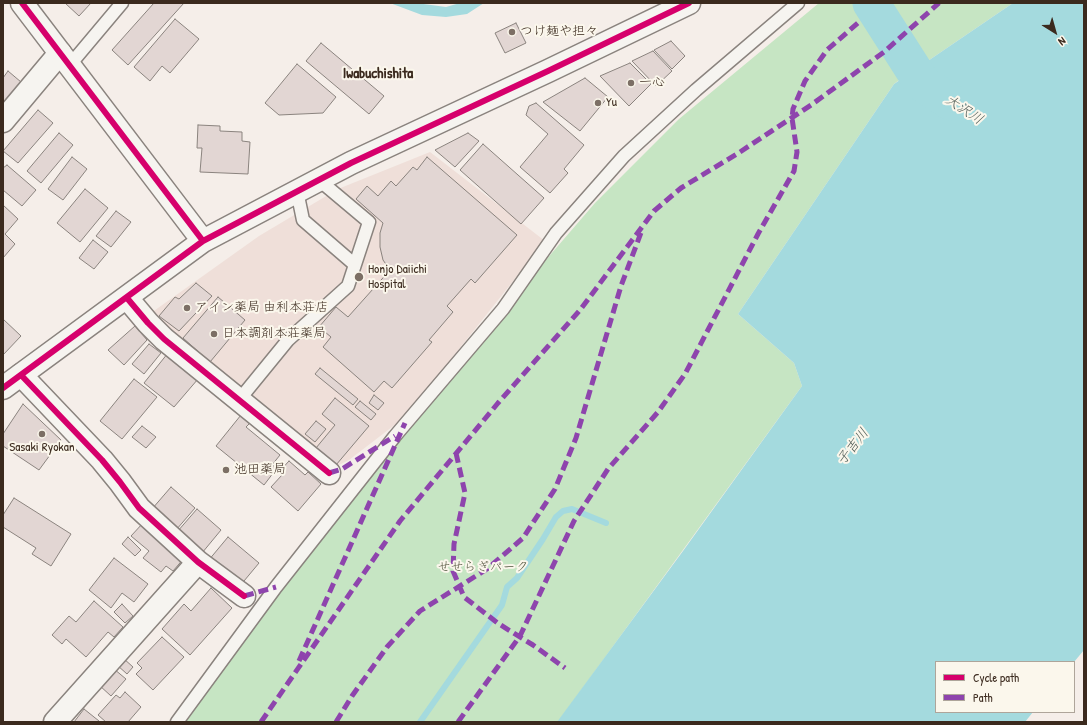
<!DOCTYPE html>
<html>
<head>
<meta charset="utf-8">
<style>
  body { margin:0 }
  #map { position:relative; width:1087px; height:725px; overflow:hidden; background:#f5eee9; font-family:"Patrick Hand",sans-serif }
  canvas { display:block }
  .frame { position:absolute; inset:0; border:4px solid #3b2a1e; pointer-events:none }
  .legend { position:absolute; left:935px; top:661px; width:140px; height:52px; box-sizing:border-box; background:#fbf7ec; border:1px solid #aea59a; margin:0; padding:5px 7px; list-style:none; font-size:12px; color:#3b2a1e }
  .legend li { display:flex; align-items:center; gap:8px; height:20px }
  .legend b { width:20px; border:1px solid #aea59a }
  .north { position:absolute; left:1035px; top:12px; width:40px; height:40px; -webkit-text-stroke:3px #fbf7ec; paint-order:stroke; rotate:143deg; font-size:11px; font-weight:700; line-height:16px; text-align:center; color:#3b2a1e }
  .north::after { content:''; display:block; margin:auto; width:14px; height:18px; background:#3b2a1e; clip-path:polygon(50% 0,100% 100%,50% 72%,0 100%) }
</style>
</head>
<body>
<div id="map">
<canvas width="1087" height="725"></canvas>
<div class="frame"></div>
<ul class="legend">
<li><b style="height:5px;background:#d6006c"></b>Cycle path</li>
<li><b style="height:5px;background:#8e44ad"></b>Path</li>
</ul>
<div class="north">N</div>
</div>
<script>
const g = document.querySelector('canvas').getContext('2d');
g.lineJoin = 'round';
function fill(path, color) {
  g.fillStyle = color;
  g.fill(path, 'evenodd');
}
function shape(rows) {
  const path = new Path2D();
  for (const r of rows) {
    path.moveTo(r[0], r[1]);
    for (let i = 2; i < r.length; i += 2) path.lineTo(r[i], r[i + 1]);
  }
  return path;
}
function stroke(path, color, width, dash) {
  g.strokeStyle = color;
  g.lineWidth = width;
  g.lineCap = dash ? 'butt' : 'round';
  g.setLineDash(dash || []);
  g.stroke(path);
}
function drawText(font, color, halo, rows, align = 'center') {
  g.font = font + ' "Patrick Hand","Klee One",sans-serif';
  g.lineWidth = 4;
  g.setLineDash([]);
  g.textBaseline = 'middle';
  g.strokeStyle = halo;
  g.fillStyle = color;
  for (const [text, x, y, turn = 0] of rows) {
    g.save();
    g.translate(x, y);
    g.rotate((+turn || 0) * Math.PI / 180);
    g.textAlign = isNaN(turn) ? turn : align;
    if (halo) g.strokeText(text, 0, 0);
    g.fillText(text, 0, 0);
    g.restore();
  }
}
fill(shape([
  [430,152,545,241,405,417,349,460,333,468,155,319,151,313,259,236,338,189]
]), '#efdfd9');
fill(shape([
  [819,3,858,3,871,19,867,23,902,78,894,84,738,314,794,363,802,386,558,722,175,722,412,415,595,203,679,119],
  [876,3,1013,3,919,67,885,11,882,13]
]), '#c6e5c3');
fill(shape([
  [390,3,416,3,446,7,460,3,484,3,467,14,446,17,422,15],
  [1013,3,1084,3,1084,650,1074,662,936,662,936,712,1033,712,1025,722,557,722,683,551,802,386,794,363,738,314,894,84]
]), '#a4dade');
stroke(shape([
  [420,722,502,605,507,587,517,578,543,539,556,517,563,511,572,509,606,523]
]), '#a4dade', 6);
stroke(shape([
  [871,3,922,83,951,102]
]), '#a4dade', 37);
const building = shape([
  [65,3,91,3,79,16,65,3],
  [154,3,184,3,128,65,112,50,154,3],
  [175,19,199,39,170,73,162,66,150,81,134,67,175,19],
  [516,23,526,43,505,53,495,33,516,23],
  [671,41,685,56,672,69,654,50,671,41],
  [321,43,384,96,369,114,306,61,321,43],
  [653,51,672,71,656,86,632,61,653,51],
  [630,63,651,84,629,106,600,76,630,63],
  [297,64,336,97,323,113,279,115,265,103,297,64],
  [8,71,21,82,3,103,3,78,8,71],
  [585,78,608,97,580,131,543,102,585,78],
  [536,103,584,145,564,169,568,173,550,193,520,167,548,134,526,115,529,106,536,103],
  [38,110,53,123,18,163,3,151,38,110],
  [198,125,220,126,220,131,242,132,242,141,250,142,248,174,200,172,202,148,197,148,198,125],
  [59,133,73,145,41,183,27,171,59,133],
  [468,133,479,141,455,167,435,150,468,133],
  [483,144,544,198,521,224,460,170,483,144],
  [72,157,87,169,63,200,48,189,72,157],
  [427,157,517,235,475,283,471,279,447,306,453,312,429,340,432,342,392,388,384,381,374,392,323,347,331,337,319,327,336,307,348,317,390,270,383,260,380,247,380,233,383,223,356,199,367,186,378,196,391,181,396,186,413,167,417,170,427,157],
  [7,165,36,190,22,206,3,190,3,168,7,165],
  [85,189,108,208,80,242,57,223,85,189],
  [3,205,18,219,5,234,15,244,3,258,3,205],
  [116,211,131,222,111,247,96,236,116,211],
  [93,240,108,252,94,269,79,258,93,240],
  [196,283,212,296,179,331,159,316,175,297,179,299,196,283],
  [218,297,245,320,210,362,183,338,218,297],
  [3,319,21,336,3,355,3,319],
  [135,326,147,340,124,365,108,350,135,326],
  [149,344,161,353,144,374,132,364,149,344],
  [168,353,198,379,174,407,144,383,168,353],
  [320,368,358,399,353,405,315,374,320,368],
  [134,379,157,397,122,439,100,421,134,379],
  [374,395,384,403,378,410,369,403,374,395],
  [335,398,369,426,336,465,316,448,335,425,322,414,335,398],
  [360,401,376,414,371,420,355,407,360,401],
  [23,404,61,440,39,470,3,446,3,434,23,404],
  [241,415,250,423,246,427,280,455,272,465,277,468,264,485,216,446,241,415],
  [316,421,326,429,315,442,305,434,316,421],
  [142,426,156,437,146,448,132,437,142,426],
  [289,461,305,475,308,472,321,484,298,511,271,487,282,475,279,472,289,461],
  [171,487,195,508,176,530,152,509,171,487],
  [14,498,71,534,51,566,32,554,36,548,3,527,3,515,14,498],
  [197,509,221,530,202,553,177,532,197,509],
  [143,523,185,557,173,571,166,566,161,572,143,558,149,551,131,536,143,523],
  [128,537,141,550,135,556,122,544,128,537],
  [228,537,259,563,239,587,208,561,228,537],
  [114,558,148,584,134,602,122,593,111,608,89,590,114,558],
  [211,588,232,608,190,655,162,629,184,604,191,611,211,588],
  [94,601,123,627,114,637,108,632,86,657,66,639,62,644,52,635,69,616,76,622,94,601],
  [122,604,133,616,125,623,114,612,122,604],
  [162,637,184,657,153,690,136,674,142,668,137,663,162,637],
  [123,658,133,667,127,674,117,665,123,658],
  [114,669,126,679,111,696,99,685,114,669],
  [125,692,141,707,128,722,106,722,98,715,116,695,120,698,125,692],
  [84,709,99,721,99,722,74,722,84,709]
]);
fill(building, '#e2d6d3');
stroke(building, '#8a837e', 1);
const lane = shape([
  [69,66,122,3],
  [297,191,303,220,354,264],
  [239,400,288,340,348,286,369,222,319,180],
  [177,722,276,587,395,436,503,309,556,233,624,156,696,90,798,3]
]);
const street = shape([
  [3,121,60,53],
  [127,298,148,323,164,339,329,473],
  [21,375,102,460,120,482,139,508,198,562,244,596],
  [55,722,198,562]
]);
const secondary = shape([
  [22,3,203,241],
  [3,388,203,241,351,163,548,71,689,3]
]);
stroke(lane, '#8a837e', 15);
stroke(street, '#8a837e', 25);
stroke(secondary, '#8a837e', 25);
stroke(lane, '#f6f4f0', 12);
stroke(street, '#f6f4f0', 22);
stroke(secondary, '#f6f4f0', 22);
stroke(shape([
  [456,453,465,493,454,544,453,571,464,597,499,624,533,645,565,668],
  [329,473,342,469,395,436],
  [244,596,276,587],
  [299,661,405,423],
  [261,722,400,521,498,403,580,310,654,211,681,188,740,152,811,105,884,52,939,3],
  [336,722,352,696,387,647,420,611,487,569,523,538,555,489,576,438,621,286,642,230],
  [458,722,520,636,574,521,608,469,658,412,685,374,758,234,794,171,797,152,792,118,793,109,805,81,827,50,859,22]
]), '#8e44ad', 5, [10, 5]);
stroke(shape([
  [22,3,203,241],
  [127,298,148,323,164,339,329,473],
  [21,375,102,460,120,482,139,508,198,562,244,596],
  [3,388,203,241,351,163,548,71,689,3]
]), '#d6006c', 6);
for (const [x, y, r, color] of [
  [512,32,4,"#7c6f65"],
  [631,83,4,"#7c6f65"],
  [598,103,4,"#7c6f65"],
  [359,277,5,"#7c6f65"],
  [187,308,4,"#7c6f65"],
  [214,334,4,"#7c6f65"],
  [42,434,4,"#7c6f65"],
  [226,470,4,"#7c6f65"]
]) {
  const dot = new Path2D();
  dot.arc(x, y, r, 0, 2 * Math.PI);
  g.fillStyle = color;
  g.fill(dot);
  stroke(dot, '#fbf7ec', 1.5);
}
drawText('13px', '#3b2a1e', '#fbf7ec', [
  ["つけ麺や担々",520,32],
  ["一心",639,83],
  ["Yu",606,103],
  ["Honjo Daiichi",368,270],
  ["Hospital",368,285],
  ["アイン薬局 由利本荘店",195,308],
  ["日本調剤本荘薬局",222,334],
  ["Sasaki Ryokan",42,448,"center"],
  ["池田薬局",234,470]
], 'left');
drawText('13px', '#545740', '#fbf7ec', [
  ["せせらぎパーク",483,568]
]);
drawText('italic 14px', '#505c56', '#fbf7ec', [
  ["大沢川",964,110,33],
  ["子吉川",853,447,-52]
]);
drawText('bold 15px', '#3b2a1e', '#fbf7ec', [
  ["Iwabuchishita",378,74]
]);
</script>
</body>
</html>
